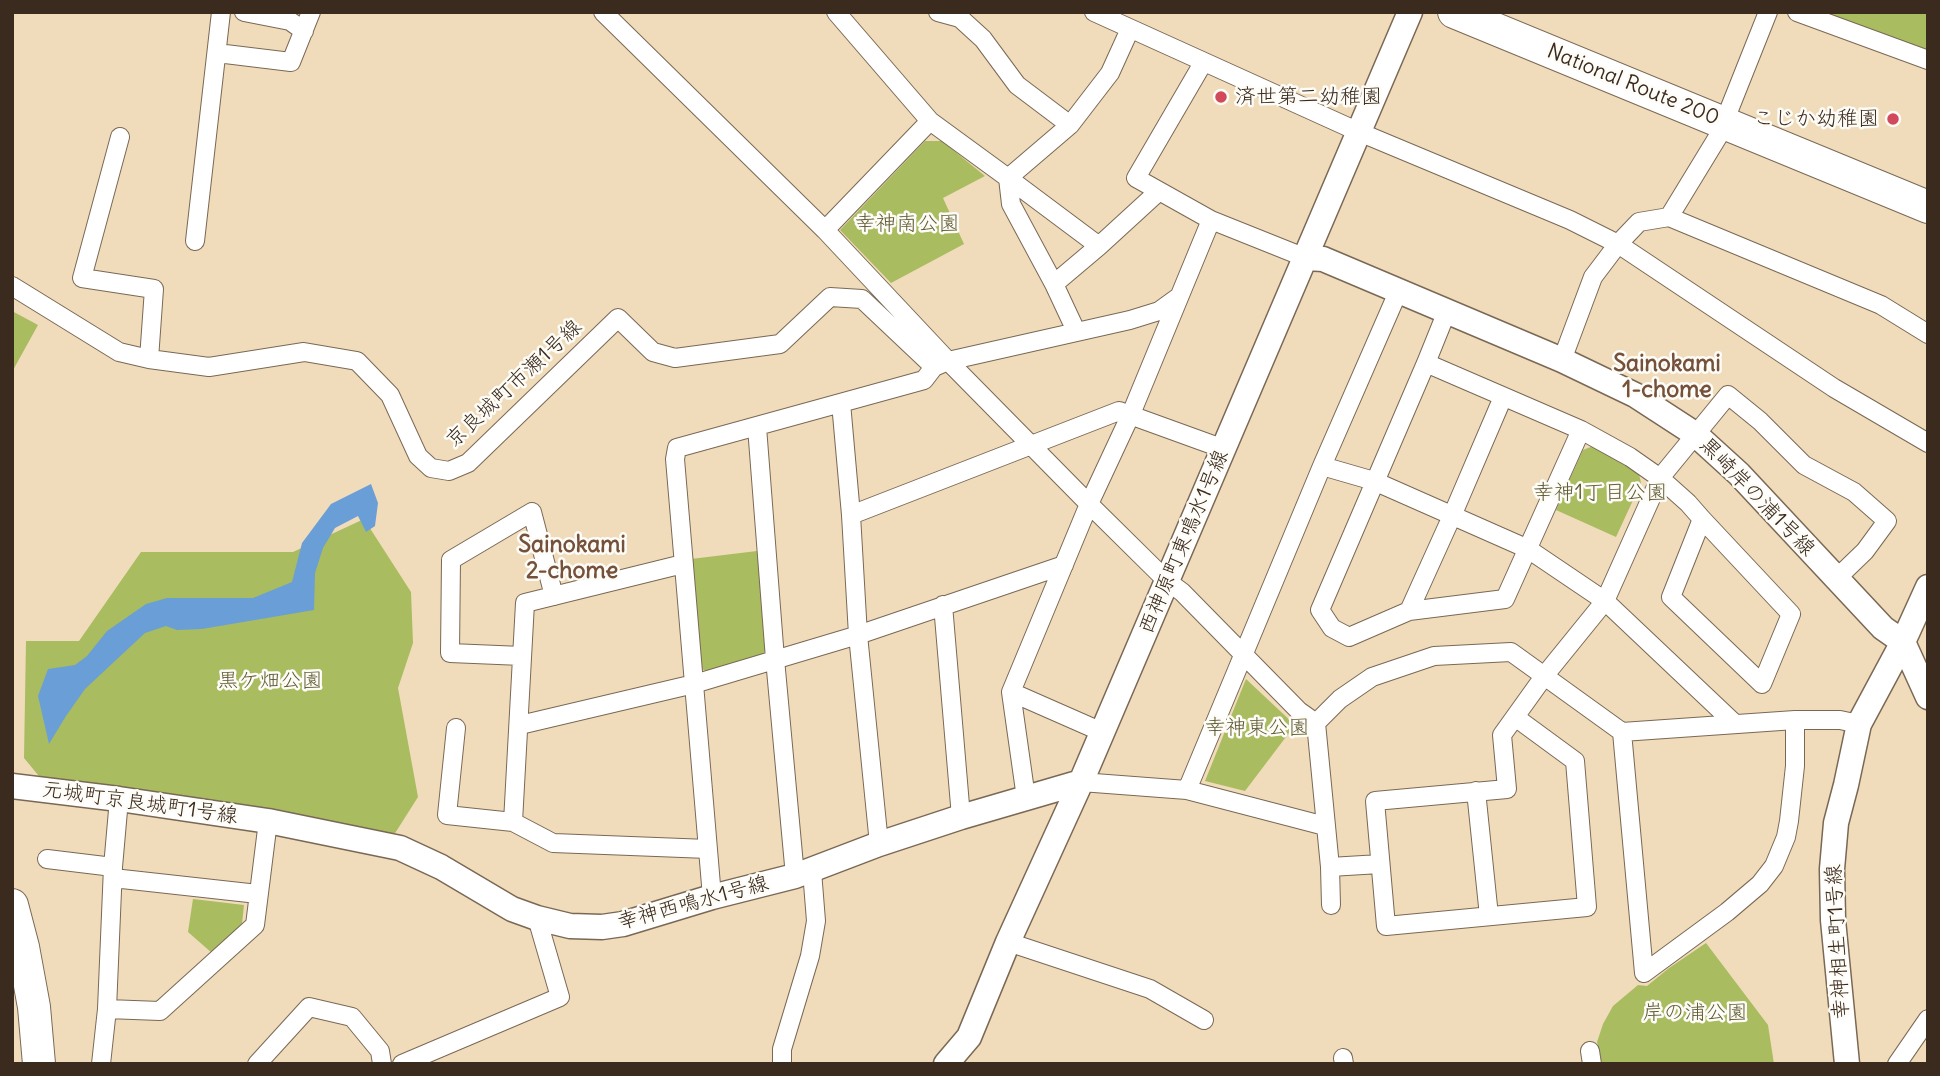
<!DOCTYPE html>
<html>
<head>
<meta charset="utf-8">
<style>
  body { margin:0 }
  #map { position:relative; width:1940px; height:1076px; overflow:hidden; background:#f0dcba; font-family:Delius,sans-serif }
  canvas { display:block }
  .frame { position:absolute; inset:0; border:14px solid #3b2a1e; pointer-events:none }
</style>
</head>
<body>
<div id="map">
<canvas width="1940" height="1076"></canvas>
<div class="frame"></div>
</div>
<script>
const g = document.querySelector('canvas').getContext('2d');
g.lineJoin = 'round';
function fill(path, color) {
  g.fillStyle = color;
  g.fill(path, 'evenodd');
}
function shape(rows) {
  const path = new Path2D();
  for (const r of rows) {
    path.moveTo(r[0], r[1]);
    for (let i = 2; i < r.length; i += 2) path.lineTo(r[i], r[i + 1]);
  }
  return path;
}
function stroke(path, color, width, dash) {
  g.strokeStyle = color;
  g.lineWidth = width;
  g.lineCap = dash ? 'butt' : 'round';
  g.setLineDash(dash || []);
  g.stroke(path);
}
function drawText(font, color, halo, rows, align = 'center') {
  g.font = font + ' Delius,"Klee One",sans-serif';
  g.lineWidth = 5;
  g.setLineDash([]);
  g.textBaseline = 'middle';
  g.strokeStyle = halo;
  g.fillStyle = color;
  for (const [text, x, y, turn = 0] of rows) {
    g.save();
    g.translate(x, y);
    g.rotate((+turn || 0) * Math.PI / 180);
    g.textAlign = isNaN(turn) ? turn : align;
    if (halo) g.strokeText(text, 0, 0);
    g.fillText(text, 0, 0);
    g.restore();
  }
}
fill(shape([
  [1820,12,1928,12,1928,52],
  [925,141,942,141,985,176,943,198,964,244,891,283,840,230],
  [12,311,38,325,12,372],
  [1593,446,1639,474,1641,483,1616,537,1556,510,1583,450],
  [364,519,411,592,413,643,398,688,418,797,392,838,43,781,24,758,26,641,79,641,141,552,293,552],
  [757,551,768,646,763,654,708,672,702,669,691,559],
  [1246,679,1295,725,1245,791,1205,781],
  [193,899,244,905,242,924,212,953,188,932],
  [1706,943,1768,1025,1774,1064,1602,1064,1597,1042,1603,1024,1613,1006,1638,985,1647,986,1669,968]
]), '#a9bc60');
fill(shape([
  [371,484,378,503,375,526,366,532,358,516,335,528,323,548,315,573,314,610,202,629,177,630,166,626,145,633,85,689,66,716,49,744,38,696,48,669,75,665,87,656,107,631,146,604,167,598,253,598,292,582,302,543,331,504]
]), '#6a9ed6');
const street = shape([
  [244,12,290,21,304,31],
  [603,12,825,230,948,361,1089,504,1167,581,1182,592,1299,711,1316,723],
  [836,12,930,121,1008,178,1070,125,1110,73,1130,29],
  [938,12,960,18,983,39,1017,85,1070,125],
  [1094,12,1359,132,1570,220,1618,244,1834,388,1928,443],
  [1797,12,1928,60],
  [217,53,291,62,311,12],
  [1203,63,1136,178,1211,220,1306,258],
  [120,137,82,278,154,289,149,359],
  [1669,217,1719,135,1768,12],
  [825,230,930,121],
  [195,241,221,12],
  [1054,284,1099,246,1158,192],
  [12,286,119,352,149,359,209,367,304,352,357,361,390,395,418,456,431,468,449,471,468,463,618,318,653,352,675,358,780,344,830,297,862,299,934,367],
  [1447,311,1426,363,1581,430,1630,457,1660,478,1688,503,1702,519,1791,614,1762,684,1671,597,1702,519],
  [1076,331,1054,284,1011,204,1008,178,1099,246],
  [1562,360,1593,277,1618,244,1639,222,1669,217,1881,305,1928,334],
  [1426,363,1320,610,1332,628,1349,637,1409,611,1452,516,1503,397],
  [841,403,851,515,858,635,879,844],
  [757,427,775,659,795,876],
  [1322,466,1374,481,1528,549,1605,601,1734,723],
  [851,515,1119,411,1224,449],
  [683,564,525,603,513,822,553,843,708,849],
  [943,605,961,817],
  [1409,611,1505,599,1581,430],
  [522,656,450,653,451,560,532,512,554,596],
  [1011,692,1102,732],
  [1515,717,1575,761,1587,907,1386,926,1375,801,1507,789,1502,735,1545,675,1605,601,1660,478,1728,395,1760,421,1804,465,1854,492,1887,521,1865,551,1836,579],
  [520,725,694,684,858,635,1064,565],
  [456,728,447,815,513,822],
  [1622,732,1644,973],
  [1081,782,1187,790,1325,826],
  [1187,790,1322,466,1398,292],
  [1476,791,1489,916],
  [1026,798,1011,692,1089,504,1131,414,1211,220],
  [47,859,113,867],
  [1330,867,1380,864],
  [113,878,258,894],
  [712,897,675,459,677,448,924,380,934,367,948,361,1130,320,1159,311,1177,298],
  [1331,905,1330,867,1316,723,1340,699,1372,677,1434,656,1511,652,1622,732,1795,720,1840,720,1859,724],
  [1008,942,1150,989,1204,1020],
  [1644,973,1727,912,1760,884,1774,866,1786,837,1789,821,1795,766,1795,720],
  [107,1009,160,1011,255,925,268,821],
  [1590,1051,1592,1064],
  [1343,1058,1344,1064],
  [101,1064,107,1009,113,867,119,799],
  [257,1064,309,1007,352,1017,380,1051,382,1064],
  [402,1064,560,997,537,918],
  [782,1064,782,1049,810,956,816,921,812,871],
  [1897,1064,1928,1019]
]);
const secondary = shape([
  [1306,258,1323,259,1562,360,1635,395,1695,434,1739,474,1883,628,1903,642,1928,697],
  [12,786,119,799,268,821,400,848,441,867,512,909,537,918,570,926,602,927,623,924,712,897,795,876,879,844,961,817,1081,782],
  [946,1064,969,1037,1008,942,1081,782,1410,12],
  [1847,1064,1833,920,1832,869,1836,823,1846,785,1859,724,1903,642,1928,587]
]);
const highway = shape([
  [1454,12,1928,207],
  [12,905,23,947,34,1007,39,1064]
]);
stroke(street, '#7a6855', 20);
stroke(secondary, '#7a6855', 27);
stroke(highway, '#7a6855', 34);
stroke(street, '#fff', 18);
stroke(secondary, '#fff', 24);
stroke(highway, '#fff', 32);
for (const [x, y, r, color] of [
  [1221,97,7,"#d1495b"],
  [1893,119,7,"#d1495b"]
]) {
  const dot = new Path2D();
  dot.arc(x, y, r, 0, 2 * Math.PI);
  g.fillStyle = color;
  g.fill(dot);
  stroke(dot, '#fdfcf7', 2.5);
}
drawText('21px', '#3b2a1e', '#fdfcf7', [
  ["National Route 200",1633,85,22],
  ["京良城町市瀬1号線",514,384,-43],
  ["黒崎岸の浦1号線",1757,497,46],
  ["西神原町東鳴水1号線",1184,542,-67],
  ["元城町京良城町1号線",140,803,8],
  ["幸神西鳴水1号線",693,903,-15],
  ["幸神相生町1号線",1838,942,-93]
]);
drawText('21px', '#3b2a1e', '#fdfcf7', [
  ["済世第二幼稚園",1235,97],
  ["こじか幼稚園",1879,119,"right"]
], 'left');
drawText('21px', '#625d35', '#fdfcf7', [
  ["幸神南公園",907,224],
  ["幸神1丁目公園",1600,493],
  ["黒ケ畑公園",270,681],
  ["幸神東公園",1257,728],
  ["岸の浦公園",1695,1013]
]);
drawText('bold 23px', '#75513c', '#fdfcf7', [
  ["Sainokami",1667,364],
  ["1-chome",1667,390],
  ["Sainokami",572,545],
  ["2-chome",572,571]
]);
</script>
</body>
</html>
